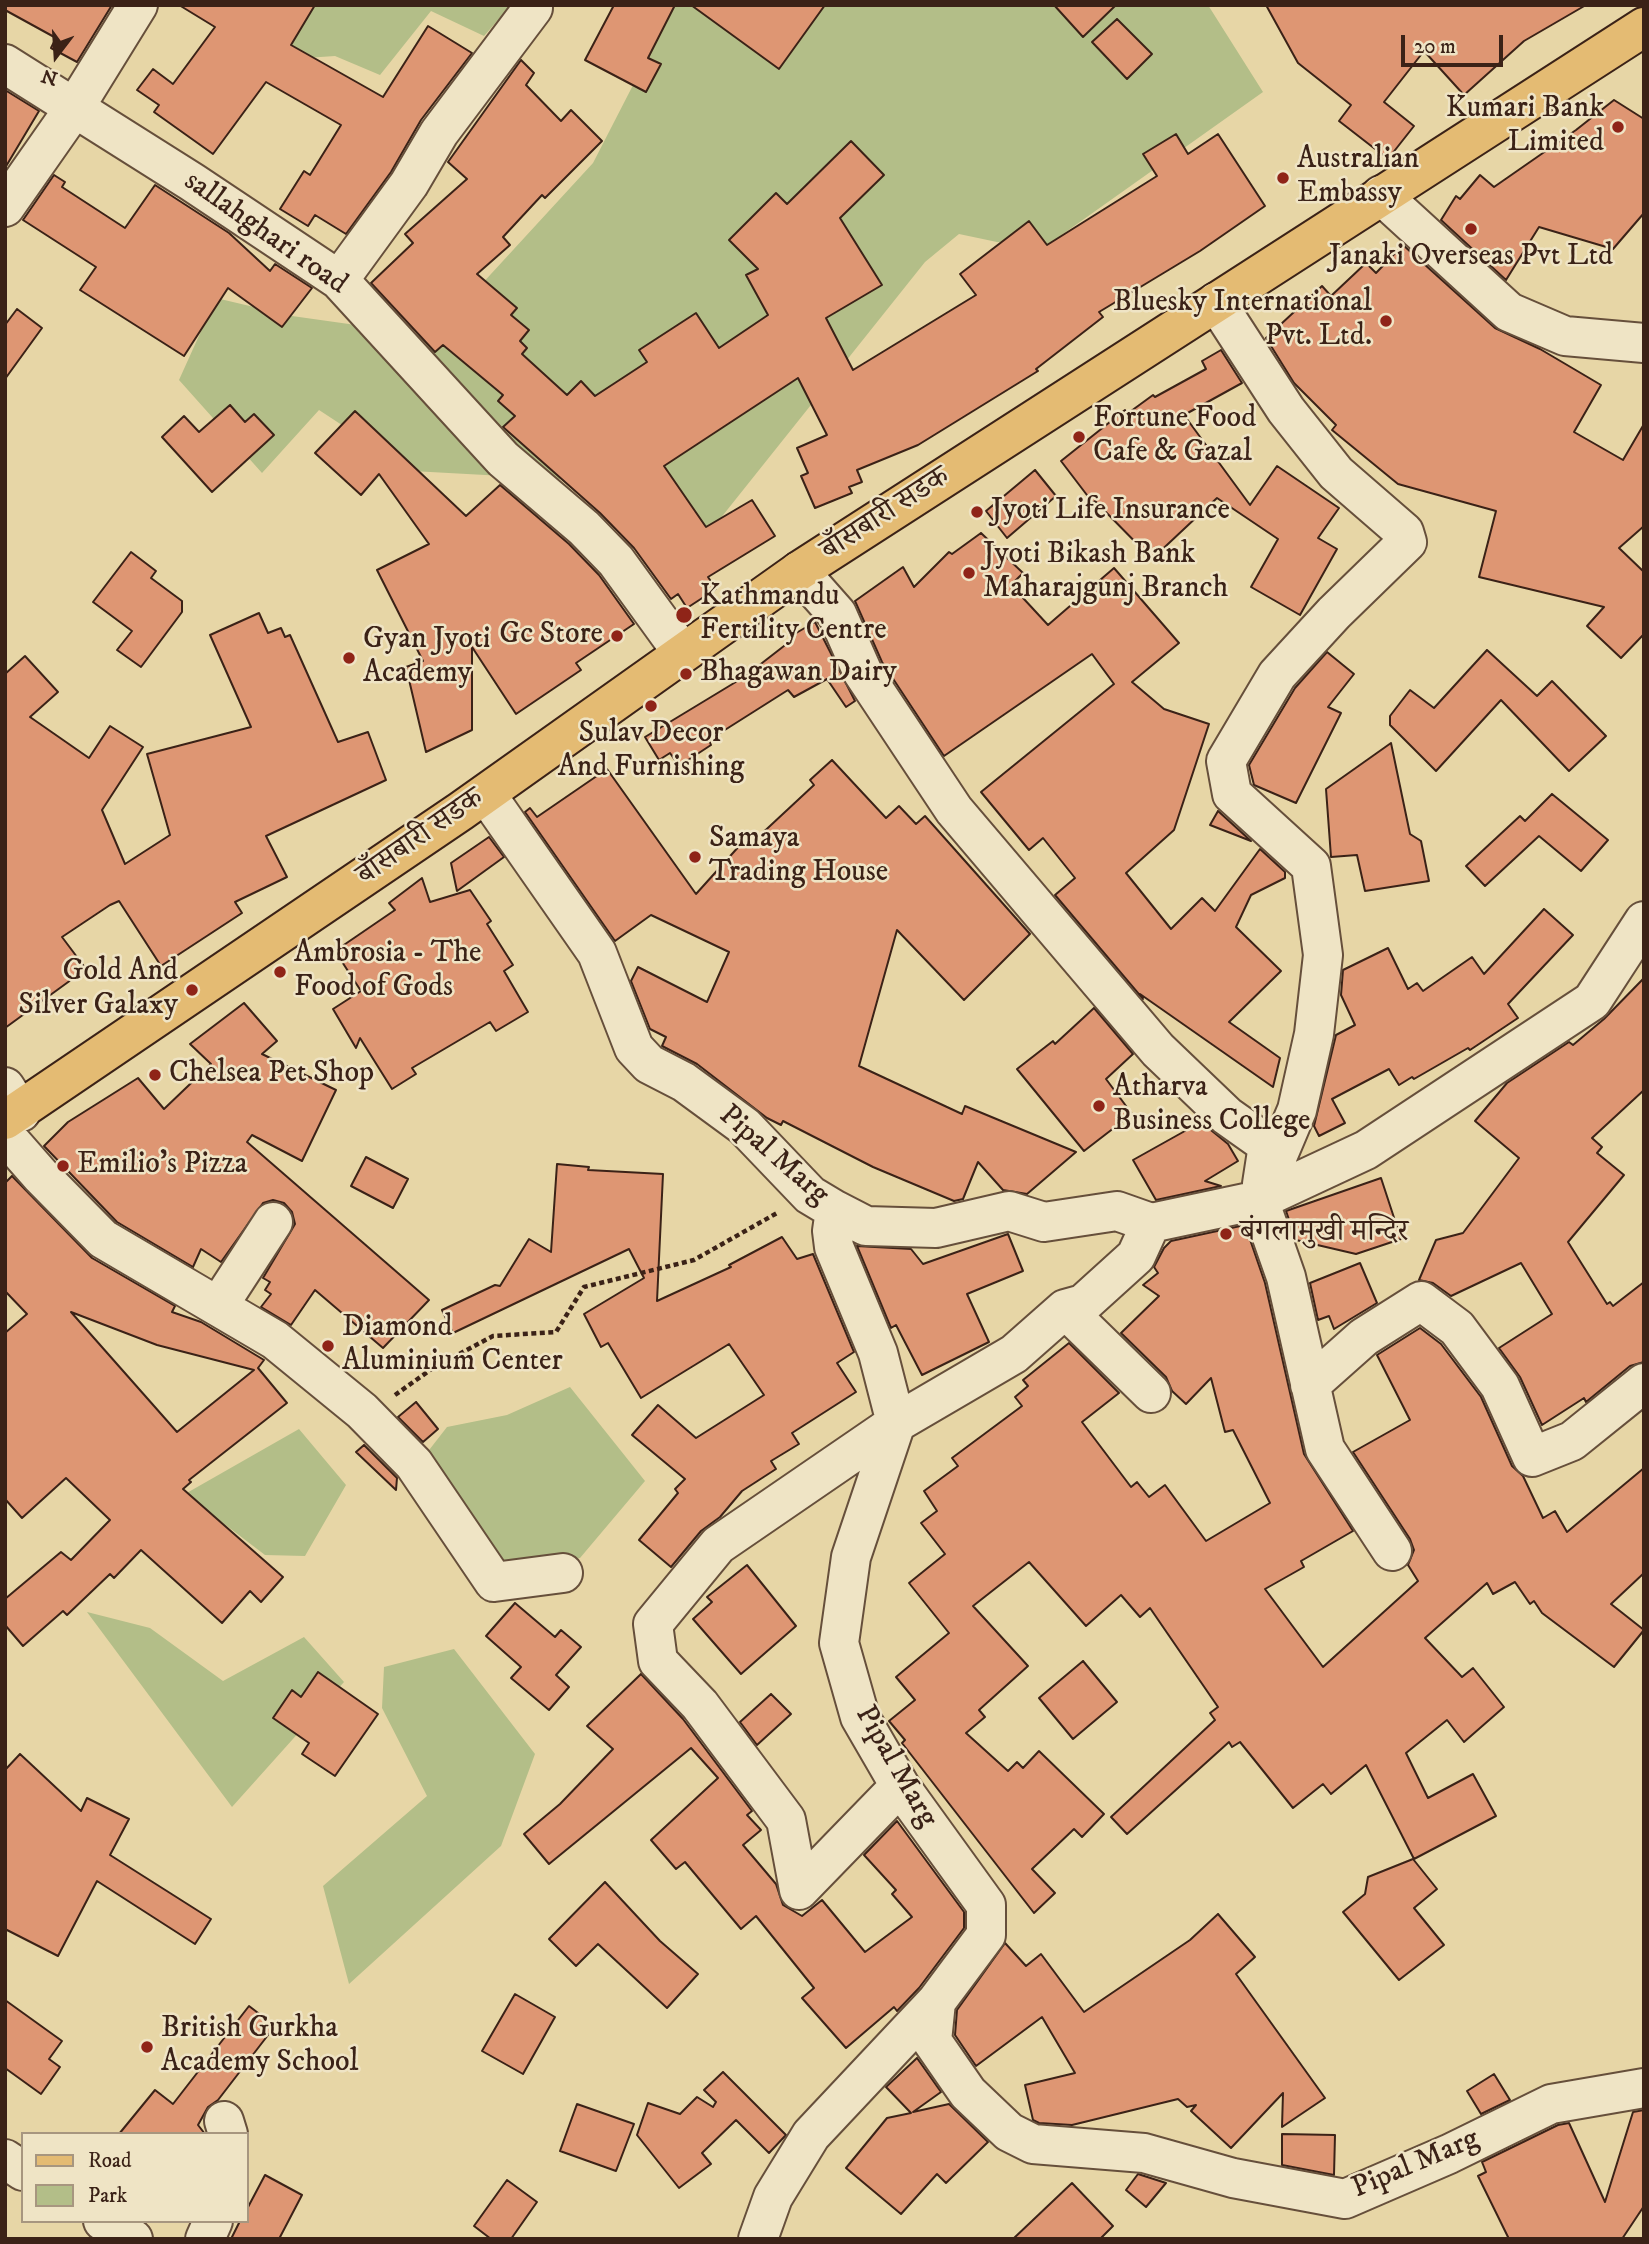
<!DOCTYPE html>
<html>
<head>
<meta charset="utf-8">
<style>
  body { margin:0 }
  #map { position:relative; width:1649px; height:2244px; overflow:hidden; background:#e7d6a6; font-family:"IM FELL DW Pica",serif }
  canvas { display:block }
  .frame { position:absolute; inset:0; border:7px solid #3b2217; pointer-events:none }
  .legend { position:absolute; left:21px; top:2132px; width:228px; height:91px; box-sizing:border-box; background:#efe4c5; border:2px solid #a7967f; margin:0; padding:9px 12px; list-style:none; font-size:21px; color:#3b2217 }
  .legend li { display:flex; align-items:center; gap:14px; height:35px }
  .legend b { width:35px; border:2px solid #a7967f }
  .north { position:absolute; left:21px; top:21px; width:70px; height:70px; -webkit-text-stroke:5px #efe4c5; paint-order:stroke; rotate:197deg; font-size:19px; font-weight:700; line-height:28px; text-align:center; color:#3b2217 }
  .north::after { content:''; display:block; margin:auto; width:24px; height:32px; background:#3b2217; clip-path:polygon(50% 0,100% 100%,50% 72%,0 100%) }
  .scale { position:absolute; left:1401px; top:35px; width:102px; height:32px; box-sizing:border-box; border:4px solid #3b2217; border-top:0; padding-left:9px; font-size:21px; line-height:24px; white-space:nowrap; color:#3b2217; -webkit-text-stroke:5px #efe4c5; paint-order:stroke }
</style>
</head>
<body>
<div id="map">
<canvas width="1649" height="2244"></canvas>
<div class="frame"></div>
<ul class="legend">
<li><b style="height:9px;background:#e4bb73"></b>Road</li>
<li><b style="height:19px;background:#b3be88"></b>Park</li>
</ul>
<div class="north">N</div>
<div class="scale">20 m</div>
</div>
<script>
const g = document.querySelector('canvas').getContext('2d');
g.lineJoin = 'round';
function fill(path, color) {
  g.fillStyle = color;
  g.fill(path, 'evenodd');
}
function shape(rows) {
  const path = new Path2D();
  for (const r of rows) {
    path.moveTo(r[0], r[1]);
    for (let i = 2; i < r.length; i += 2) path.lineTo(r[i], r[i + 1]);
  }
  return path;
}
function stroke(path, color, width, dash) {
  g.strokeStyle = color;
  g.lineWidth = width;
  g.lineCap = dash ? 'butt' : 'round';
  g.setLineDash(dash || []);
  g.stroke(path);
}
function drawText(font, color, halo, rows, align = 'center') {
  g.font = font + ' "IM FELL DW Pica","Noto Serif Devanagari",serif';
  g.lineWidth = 5;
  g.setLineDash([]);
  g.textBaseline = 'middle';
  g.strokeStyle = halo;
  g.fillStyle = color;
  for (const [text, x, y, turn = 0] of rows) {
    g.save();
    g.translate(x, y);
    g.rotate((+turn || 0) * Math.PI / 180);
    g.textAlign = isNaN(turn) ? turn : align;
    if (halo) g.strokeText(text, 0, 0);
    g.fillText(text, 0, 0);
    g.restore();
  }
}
fill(shape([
  [303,5,511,5,484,36,431,11,380,75,335,56,276,60],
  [639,5,1208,5,1263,92,1046,246,997,242,959,234,925,262,700,544,650,484,412,471,319,410,262,473,179,380,216,298,292,316,434,336,593,163,667,19],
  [570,1387,645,1481,580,1558,479,1575,426,1454,447,1427,507,1415],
  [299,1429,346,1485,305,1556,265,1555,185,1494],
  [87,1612,150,1628,223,1681,304,1637,344,1682,232,1807],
  [454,1649,535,1754,501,1846,349,1984,323,1886,427,1796,382,1708,384,1667]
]), '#b3be88');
const building = shape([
  [5,5,112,5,77,62,51,48,56,38,5,10,5,5],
  [179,5,315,5,291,45,383,97,428,26,472,53,421,120,391,172,346,234,315,215,308,226,280,209,304,171,310,175,341,125,266,82,213,154,154,112,159,105,137,90,153,69,173,84,215,27,179,5],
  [614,5,675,5,648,58,661,64,646,92,585,60,614,5],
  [691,5,825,5,779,69,691,5],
  [1054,5,1116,5,1083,37,1054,5],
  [1266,5,1586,5,1524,41,1464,95,1424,51,1384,102,1414,126,1388,159,1339,121,1351,105,1298,63,1266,5],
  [1117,19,1152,54,1127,79,1092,42,1117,19],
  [521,60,534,73,526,85,561,121,571,110,602,141,545,198,542,195,503,237,510,245,477,274,517,308,511,315,529,330,520,341,527,348,522,354,567,395,581,381,595,396,647,362,639,350,696,313,719,348,768,315,746,275,758,269,729,240,776,193,787,204,851,141,884,175,840,218,882,285,826,318,853,370,976,295,960,274,1029,221,1047,245,1157,176,1143,154,1176,134,1188,154,1218,134,1265,206,1200,251,1099,312,1103,317,1036,369,1038,371,918,445,857,470,862,482,849,487,852,493,815,508,801,476,808,473,797,448,827,435,798,378,664,466,706,527,752,500,775,536,708,577,716,589,687,608,678,594,671,599,634,548,600,513,503,427,515,416,498,401,503,395,443,345,435,352,371,283,413,243,405,234,467,179,448,162,521,60],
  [5,90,39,111,5,168,5,90],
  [1614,100,1644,119,1644,213,1613,249,1539,227,1506,280,1441,220,1456,196,1460,199,1480,175,1494,187,1576,130,1614,100],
  [54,175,65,182,62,187,125,228,155,185,229,233,270,271,275,264,312,288,282,327,228,288,184,356,80,290,96,267,23,220,54,175],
  [1403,245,1495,328,1540,349,1601,385,1574,432,1623,460,1644,424,1644,526,1619,548,1644,572,1644,634,1621,658,1587,626,1604,607,1479,577,1496,511,1398,484,1332,430,1336,425,1294,383,1266,338,1322,286,1331,296,1366,263,1376,273,1403,245],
  [17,309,42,328,5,379,5,325,17,309],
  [1221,350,1242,383,1184,415,1250,505,1277,466,1339,508,1318,538,1337,549,1300,615,1251,587,1278,539,1217,498,1152,559,1095,501,1093,503,1061,461,1125,410,1127,414,1153,395,1155,397,1206,369,1202,361,1221,350],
  [230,405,245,422,254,414,274,435,212,492,162,437,184,416,199,432,230,405],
  [355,411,466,516,500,485,569,544,599,575,634,624,576,663,581,670,516,714,472,647,472,730,426,752,406,667,423,661,377,570,429,544,379,474,361,495,315,453,355,411],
  [1035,470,1056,496,1007,538,986,511,1035,470],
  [981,533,1023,573,1011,585,1048,625,1114,568,1179,643,1132,682,1164,709,1209,724,1174,830,1126,873,1171,929,1202,898,1215,911,1260,849,1285,872,1285,878,1251,895,1236,927,1281,971,1229,1022,1280,1058,1273,1087,1140,994,1143,999,1055,895,1075,878,1043,838,1029,850,981,792,1114,684,1092,654,944,756,882,662,855,601,903,567,914,587,949,552,952,554,981,533],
  [131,552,156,571,151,578,182,601,182,612,141,667,117,650,132,631,93,602,131,552],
  [259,613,268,633,281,628,285,637,290,635,338,742,368,732,386,780,266,836,287,877,235,902,242,913,161,966,119,901,110,905,62,937,86,969,5,1028,5,674,25,656,58,692,30,717,89,758,110,726,143,747,102,810,125,864,170,835,147,754,251,727,210,635,259,613],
  [815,622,855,701,846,707,827,679,794,697,788,690,709,740,711,745,679,766,670,753,659,760,645,737,744,677,793,639,791,636,815,622],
  [1487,650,1537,696,1552,681,1606,736,1569,771,1501,700,1436,771,1390,725,1390,716,1410,690,1434,708,1487,650],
  [1327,652,1354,674,1328,707,1341,713,1296,803,1254,785,1249,765,1295,688,1327,652],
  [1391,743,1410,834,1421,841,1429,881,1365,891,1357,855,1331,857,1326,789,1391,743],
  [832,760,886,818,899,806,916,824,925,816,1030,934,964,1000,897,930,859,1066,962,1114,965,1106,1076,1152,1027,1194,1003,1190,978,1162,963,1199,954,1201,873,1167,783,1121,781,1125,767,1118,697,1064,662,1046,666,1037,650,1029,631,981,638,967,707,1002,729,952,651,915,615,941,525,812,530,808,537,817,607,769,696,894,750,834,756,839,814,785,810,780,832,760],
  [1552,794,1608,840,1581,871,1539,836,1485,886,1466,866,1520,816,1525,821,1552,794],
  [1218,811,1251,841,1210,825,1218,811],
  [489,837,504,857,457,891,451,863,489,837],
  [422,878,430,902,470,890,491,921,487,924,513,965,504,971,528,1012,496,1031,490,1022,412,1068,416,1074,392,1089,360,1038,356,1048,333,1009,361,991,335,951,395,910,389,903,422,878],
  [1544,909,1573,935,1508,1004,1518,1018,1470,1050,1468,1048,1414,1079,1412,1077,1399,1085,1389,1069,1332,1099,1345,1123,1319,1136,1314,1126,1336,1035,1355,1025,1341,995,1343,970,1388,948,1408,989,1417,983,1423,991,1472,957,1484,974,1544,909],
  [1644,978,1644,1090,1592,1138,1602,1147,1597,1153,1624,1175,1568,1242,1607,1304,1610,1302,1613,1306,1644,1282,1644,1362,1630,1366,1586,1402,1584,1398,1542,1425,1520,1377,1499,1348,1552,1314,1521,1263,1451,1296,1433,1283,1419,1280,1436,1240,1463,1233,1519,1158,1475,1121,1507,1083,1569,1042,1573,1045,1604,1019,1644,978],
  [244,1003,277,1041,262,1054,336,1090,302,1161,252,1135,247,1142,429,1300,383,1348,315,1290,291,1325,261,1307,271,1294,265,1290,270,1282,263,1278,295,1224,292,1212,284,1203,273,1200,263,1203,221,1262,201,1249,193,1267,117,1222,44,1146,68,1122,138,1078,164,1109,211,1064,190,1044,244,1003],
  [1094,1008,1133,1054,1106,1079,1132,1114,1084,1151,1017,1069,1053,1041,1055,1044,1094,1008],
  [1201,1122,1228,1144,1238,1161,1205,1181,1221,1186,1156,1200,1133,1160,1201,1122],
  [366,1157,408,1179,393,1208,351,1186,366,1157],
  [557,1164,589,1167,588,1170,663,1174,657,1301,731,1267,729,1265,782,1237,797,1259,813,1254,854,1352,837,1363,856,1392,792,1433,799,1444,771,1461,776,1469,742,1491,720,1517,701,1531,671,1567,639,1540,678,1493,675,1489,685,1479,632,1435,658,1405,696,1438,764,1395,729,1344,641,1398,608,1343,601,1347,584,1314,644,1278,629,1249,453,1333,442,1310,495,1285,500,1286,529,1239,551,1252,557,1164],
  [12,1176,92,1258,175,1306,172,1312,201,1322,264,1360,258,1368,287,1403,189,1480,191,1482,183,1489,283,1577,261,1602,250,1591,222,1623,141,1550,114,1578,110,1574,67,1615,63,1611,23,1646,5,1625,5,1599,61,1552,71,1560,110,1520,66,1478,22,1518,5,1499,5,1333,27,1314,5,1291,5,1183,12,1176],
  [71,1312,157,1345,254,1370,177,1432,71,1312],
  [1381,1178,1401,1239,1356,1254,1296,1240,1286,1211,1381,1178],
  [1245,1225,1265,1283,1304,1454,1353,1531,1301,1561,1304,1567,1265,1589,1323,1667,1418,1581,1408,1565,1414,1550,1410,1539,1353,1452,1410,1420,1377,1355,1420,1328,1441,1344,1481,1397,1512,1466,1523,1476,1543,1518,1555,1511,1567,1532,1644,1468,1644,1573,1611,1604,1644,1630,1614,1667,1542,1613,1534,1601,1530,1604,1515,1582,1493,1594,1487,1583,1425,1638,1462,1677,1473,1668,1504,1707,1464,1742,1447,1720,1406,1753,1428,1798,1473,1774,1496,1816,1414,1859,1366,1765,1331,1794,1323,1784,1293,1808,1240,1742,1232,1747,1229,1742,1127,1834,1111,1817,1215,1720,1210,1713,1218,1707,1150,1608,1140,1617,1121,1595,1086,1626,1029,1562,973,1606,1028,1666,979,1710,985,1717,966,1733,1008,1771,1017,1762,1023,1768,1039,1751,1104,1814,1082,1837,1074,1829,1032,1869,1055,1893,1034,1913,902,1743,905,1740,889,1721,915,1700,896,1677,949,1633,909,1583,945,1554,921,1523,937,1511,924,1491,958,1466,952,1458,1022,1406,1015,1397,1028,1386,1023,1380,1069,1343,1119,1393,1082,1422,1131,1487,1137,1482,1149,1497,1165,1485,1206,1541,1270,1503,1233,1430,1225,1432,1211,1378,1186,1404,1172,1391,1166,1377,1121,1333,1159,1296,1143,1285,1158,1273,1154,1267,1164,1248,1171,1241,1245,1225],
  [1008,1234,1023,1271,967,1294,989,1342,922,1375,896,1325,891,1328,857,1246,911,1249,923,1264,1008,1234],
  [1360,1263,1377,1303,1334,1329,1329,1316,1318,1320,1310,1283,1360,1263],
  [416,1402,438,1429,423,1442,398,1417,416,1402],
  [364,1445,397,1478,396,1490,356,1452,364,1445],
  [747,1565,796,1626,741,1674,693,1619,712,1602,707,1597,747,1565],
  [515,1603,555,1637,561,1630,581,1647,556,1675,569,1687,549,1710,511,1678,521,1667,486,1636,515,1603],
  [1083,1661,1117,1702,1073,1739,1039,1698,1083,1661],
  [318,1672,378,1714,335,1776,302,1754,309,1743,273,1718,292,1690,301,1697,318,1672],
  [641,1674,683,1719,752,1811,747,1815,761,1830,743,1845,776,1884,783,1905,802,1916,822,1900,865,1952,912,1917,892,1894,896,1890,864,1855,897,1821,964,1912,964,1928,919,1988,897,2011,894,2007,846,2048,802,1998,814,1988,756,1916,741,1929,685,1862,676,1869,651,1840,718,1778,691,1748,549,1864,524,1834,560,1804,613,1749,587,1726,641,1674],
  [771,1694,791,1714,757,1745,740,1722,771,1694],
  [20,1754,81,1811,87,1798,129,1819,110,1855,211,1919,195,1944,97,1881,58,1956,5,1929,5,1770,20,1754],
  [1413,1859,1437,1889,1414,1908,1444,1945,1399,1980,1343,1912,1365,1894,1368,1877,1413,1859],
  [605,1882,660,1941,698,1974,667,2008,598,1944,576,1966,549,1939,605,1882],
  [1218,1914,1255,1957,1236,1974,1325,2098,1282,2127,1283,2093,1231,2148,1191,2111,1196,2105,1187,2107,1178,2099,1072,2125,1039,2123,1033,2120,1025,2085,1075,2073,1042,2017,976,2066,955,2035,957,2010,1005,1943,1026,1966,1041,1954,1084,2012,1190,1940,1218,1914],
  [515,1994,555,2017,523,2074,482,2051,515,1994],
  [5,2000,62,2041,49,2059,60,2067,41,2094,5,2068,5,2000],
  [249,2006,275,2026,218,2100,208,2107,198,2125,205,2134,119,2134,155,2090,173,2104,249,2006],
  [917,2058,941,2092,913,2112,949,2104,988,2142,946,2183,937,2174,901,2214,846,2168,887,2118,911,2113,886,2087,917,2058],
  [723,2072,786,2135,769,2153,736,2120,702,2153,711,2164,679,2188,637,2135,648,2103,680,2114,697,2097,713,2107,716,2102,704,2090,723,2072],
  [1494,2074,1510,2100,1481,2114,1467,2091,1494,2074],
  [577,2104,634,2124,616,2171,560,2151,577,2104],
  [1644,2110,1644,2206,1622,2239,1509,2239,1478,2176,1486,2172,1482,2162,1558,2125,1569,2123,1605,2202,1633,2112,1644,2110],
  [1282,2134,1335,2135,1334,2175,1282,2165,1282,2134],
  [1138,2174,1166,2183,1146,2207,1126,2190,1138,2174],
  [265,2175,302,2195,279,2239,231,2239,240,2221,247,2221,247,2209,265,2175],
  [507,2180,537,2202,511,2239,491,2239,474,2226,507,2180],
  [1072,2183,1113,2226,1100,2239,1013,2239,1072,2183]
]);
fill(building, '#de9673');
stroke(building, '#3b2217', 2);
const minor = shape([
  [5,64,192,182,339,280,503,459,584,528,616,561,682,652],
  [1381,195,1509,312,1565,336,1644,343],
  [5,207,75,107,138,5],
  [339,280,409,184,439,133,533,8],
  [1216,302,1286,410,1336,473,1404,532,1407,542,1334,613,1277,675,1226,761,1232,794,1311,866,1323,955,1314,1034,1297,1110,1259,1200],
  [799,571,837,614,863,673,954,810,1158,1050,1227,1116,1268,1145,1262,1184],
  [486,794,597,953,634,1048,649,1064,684,1082,744,1126,810,1195,835,1210,832,1231,834,1247,878,1353,896,1423,851,1557,839,1643,860,1717,900,1786,986,1905,986,1935,936,2002,932,2041,968,2093,1009,2132,1033,2144,1144,2153,1233,2178,1345,2199,1449,2154,1551,2104,1644,2088],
  [5,1087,21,1112],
  [5,1135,41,1176,103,1239,275,1340,362,1411,414,1464,494,1582,563,1573],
  [835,1210,866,1226,936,1228,1009,1211,1044,1222,1117,1211,1151,1223,1259,1200],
  [219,1305,273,1222],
  [1065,1309,1151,1393],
  [1310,1385,1364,1337,1421,1301,1457,1328,1500,1386,1532,1457,1572,1441,1644,1383],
  [1392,1551,1325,1449,1286,1277,1259,1200,1366,1150,1592,1001,1644,921],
  [900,1786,799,1890,786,1820,700,1705,658,1661,653,1624,718,1545,896,1423,1014,1354,1065,1309,1083,1304,1136,1256,1151,1223],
  [224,2121,228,2134],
  [5,2159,23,2171],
  [103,2221,133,2239],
  [205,2239,213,2221],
  [758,2239,773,2197,811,2135,936,2002]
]);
const major = shape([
  [5,1120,461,811,799,571,1644,27]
]);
stroke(minor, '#664f3b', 42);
stroke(major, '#3b2217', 42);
stroke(shape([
  [395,1395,433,1368,493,1336,556,1332,584,1287,694,1260,777,1213]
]), '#3b2217', 4.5, [5, 3.5]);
stroke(minor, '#efe4c5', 38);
stroke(major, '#e4bb73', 38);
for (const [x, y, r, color] of [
  [1618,127,7,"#8f2418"],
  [1283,178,7,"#8f2418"],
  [1471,229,7,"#8f2418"],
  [1386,321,7,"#8f2418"],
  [1079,437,7,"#8f2418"],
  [977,512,7,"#8f2418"],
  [969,573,7,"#8f2418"],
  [684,615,9,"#8f2418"],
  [617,636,7,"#8f2418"],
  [349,658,7,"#8f2418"],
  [686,674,7,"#8f2418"],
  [651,706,7,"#8f2418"],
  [695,857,7,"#8f2418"],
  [280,972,7,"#8f2418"],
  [192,990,7,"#8f2418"],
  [155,1075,7,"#8f2418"],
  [1099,1106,7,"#8f2418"],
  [63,1166,7,"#8f2418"],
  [1226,1234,7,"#8f2418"],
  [328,1346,7,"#8f2418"],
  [147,2047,7,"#8f2418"]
]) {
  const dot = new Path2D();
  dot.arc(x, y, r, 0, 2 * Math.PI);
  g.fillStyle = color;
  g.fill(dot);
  stroke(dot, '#efe4c5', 2.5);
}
drawText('30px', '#3b2217', '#efe4c5', [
  ["Kumari Bank",1604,110,"right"],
  ["Limited",1604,144,"right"],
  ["Australian",1297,161],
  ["Embassy",1297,195],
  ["Janaki Overseas Pvt Ltd",1471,258,"center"],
  ["Bluesky International",1372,304,"right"],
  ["Pvt. Ltd.",1372,338,"right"],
  ["Fortune Food",1093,420],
  ["Cafe & Gazal",1093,454],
  ["Jyoti Life Insurance",991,512],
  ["Jyoti Bikash Bank",983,556],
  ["Maharajgunj Branch",983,590],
  ["Kathmandu",700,598],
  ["Fertility Centre",700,632],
  ["Gc Store",603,636,"right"],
  ["Gyan Jyoti",363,641],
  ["Academy",363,675],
  ["Bhagawan Dairy",700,674],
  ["Sulav Decor",651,735,"center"],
  ["And Furnishing",651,769,"center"],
  ["Samaya",709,840],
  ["Trading House",709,874],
  ["Ambrosia - The",294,955],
  ["Food of Gods",294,989],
  ["Gold And",178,973,"right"],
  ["Silver Galaxy",178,1007,"right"],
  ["Chelsea Pet Shop",169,1075],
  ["Atharva",1113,1089],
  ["Business College",1113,1123],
  ["Emilio's Pizza",77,1166],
  ["बंगलामुखी मन्दिर",1240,1234],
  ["Diamond",342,1329],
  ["Aluminium Center",342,1363],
  ["British Gurkha",161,2030],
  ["Academy School",161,2064]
], 'left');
drawText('30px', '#3b2217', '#efe4c5', [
  ["sallahghari road",265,234,35],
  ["बाँसबारी सडक",886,515,-33],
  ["बाँसबारी सडक",421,838,-35],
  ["Pipal Marg",773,1156,41],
  ["Pipal Marg",895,1767,60],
  ["Pipal Marg",1416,2165,-23]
]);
</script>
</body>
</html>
